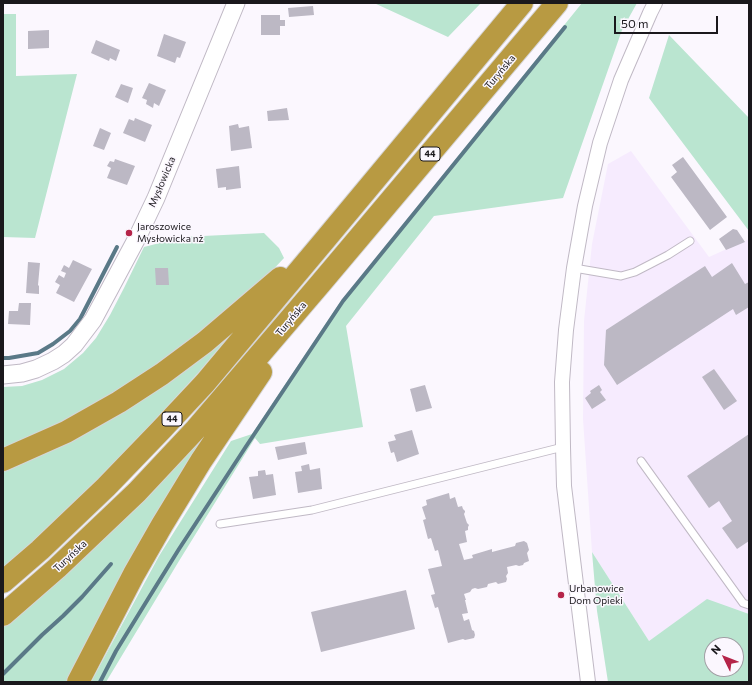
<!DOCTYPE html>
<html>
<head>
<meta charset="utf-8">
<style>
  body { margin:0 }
  #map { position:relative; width:752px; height:685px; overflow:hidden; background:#fbf7fe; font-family:Commissioner,sans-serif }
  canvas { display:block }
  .frame { position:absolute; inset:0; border:4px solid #1a181c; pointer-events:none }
  .north { position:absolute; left:704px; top:637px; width:40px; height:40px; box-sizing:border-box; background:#fbf7fe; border:1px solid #a19ea4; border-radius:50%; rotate:313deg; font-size:11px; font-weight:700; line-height:16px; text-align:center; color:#1a181c }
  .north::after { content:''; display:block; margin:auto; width:14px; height:18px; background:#b52449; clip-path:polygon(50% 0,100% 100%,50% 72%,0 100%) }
  .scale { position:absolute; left:614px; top:16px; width:104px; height:18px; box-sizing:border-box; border:2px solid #1a181c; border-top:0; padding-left:5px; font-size:12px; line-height:14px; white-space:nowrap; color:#1a181c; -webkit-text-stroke:3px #fbf7fe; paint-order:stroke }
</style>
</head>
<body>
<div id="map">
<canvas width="752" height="685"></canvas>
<div class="frame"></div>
<div class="north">N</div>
<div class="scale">50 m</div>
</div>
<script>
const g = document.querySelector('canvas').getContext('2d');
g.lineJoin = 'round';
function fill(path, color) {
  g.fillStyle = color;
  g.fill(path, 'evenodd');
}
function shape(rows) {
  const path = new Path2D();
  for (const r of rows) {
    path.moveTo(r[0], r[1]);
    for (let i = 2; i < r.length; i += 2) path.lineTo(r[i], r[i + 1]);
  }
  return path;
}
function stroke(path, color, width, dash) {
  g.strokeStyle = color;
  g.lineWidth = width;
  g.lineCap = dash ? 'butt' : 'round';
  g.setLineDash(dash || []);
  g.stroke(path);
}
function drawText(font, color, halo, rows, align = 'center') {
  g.font = font + ' Commissioner,sans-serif';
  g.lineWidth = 3;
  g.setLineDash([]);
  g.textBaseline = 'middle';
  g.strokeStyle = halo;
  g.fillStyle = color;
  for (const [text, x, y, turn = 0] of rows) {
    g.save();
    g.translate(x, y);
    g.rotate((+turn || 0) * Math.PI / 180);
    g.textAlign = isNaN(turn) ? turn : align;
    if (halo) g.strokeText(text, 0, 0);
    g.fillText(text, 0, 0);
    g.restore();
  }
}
fill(shape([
  [631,151,709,257,749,239,749,614,707,600,649,641,592,552,583,419,584,321,592,244,608,164]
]), '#f6ebfe');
fill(shape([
  [374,3,481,3,448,37],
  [582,3,637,3,622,30,563,198,434,216,346,326,363,427,260,444,255,438,179,561,106,682,91,682,159,556,231,441,252,434,339,304],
  [3,14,16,14,16,76,77,74,35,238,3,237],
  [669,35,749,118,749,231,649,98],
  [264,233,279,248,284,258,269,274,188,344,70,421,3,452,3,387,22,386,42,380,64,369,83,353,96,338,110,315,124,288,144,247,183,237],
  [240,323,198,373,106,473,3,570,3,466],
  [229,403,71,682,3,682,3,627,47,589],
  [592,552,649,641,707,599,749,614,749,682,608,682,597,611],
  [712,645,736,645,736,669,712,669]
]), '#bae5d0');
stroke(shape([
  [3,358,9,358,38,353,53,344,70,331,80,319,117,247],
  [3,674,42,635,63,616,82,597,111,564],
  [100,682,116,651,148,599,179,549,245,448,343,301,565,27]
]), '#5a7987', 4);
fill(shape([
  [313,6,314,15,289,17,288,8],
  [261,15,280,15,280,20,285,20,285,26,280,26,280,35,261,35],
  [49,30,49,48,28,49,28,31],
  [164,34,186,42,180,58,177,57,175,63,157,56],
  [96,40,120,50,116,61,110,58,109,61,91,53],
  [149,83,166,90,159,106,154,103,153,108,146,104,147,100,142,98],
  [121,84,133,88,128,103,115,97],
  [287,108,289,120,268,121,267,111],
  [135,118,152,125,145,142,123,133,129,119,134,121],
  [238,124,239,128,249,126,252,148,231,151,229,126],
  [100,128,111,133,104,150,93,146],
  [683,157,727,217,710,230,671,177,677,172,672,165],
  [115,159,135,166,127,185,107,178,111,168,107,166,110,161,114,162],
  [239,166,241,188,226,190,226,187,218,188,216,169],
  [733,229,737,230,745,242,726,250,719,239],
  [73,260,92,269,74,302,56,293,60,285,55,282,59,275,64,278,66,273,61,271,64,265,69,268],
  [28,262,40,263,38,285,39,286,39,294,26,293],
  [732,263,745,284,749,282,749,307,736,315,733,309,617,385,604,365,606,330,705,266,712,277],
  [155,268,168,268,169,285,156,285],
  [19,303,31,303,30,325,8,324,9,311,18,311],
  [714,369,737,401,724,410,702,377],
  [425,385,432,408,416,412,410,389],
  [599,385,602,390,600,392,606,400,592,409,585,398,591,393,590,391],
  [412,430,419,454,397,462,394,452,391,453,388,442,396,440,394,435],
  [749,434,749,541,737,549,722,528,732,521,719,501,709,508,687,476],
  [305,442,307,454,278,460,275,447],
  [309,464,310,470,320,468,322,489,298,493,295,472,302,471,301,466],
  [265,470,266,475,273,474,276,495,253,499,249,477,258,476,258,471],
  [449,493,450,499,455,497,458,507,462,506,463,509,465,511,465,512,464,514,467,523,469,525,468,527,468,530,465,531,467,542,459,544,464,560,473,558,472,555,492,549,492,552,515,546,516,543,524,541,527,543,529,550,527,553,529,561,524,563,523,565,519,566,516,565,507,567,508,573,506,576,507,579,506,582,498,584,496,582,488,584,487,587,478,589,475,588,472,589,470,592,464,594,466,600,465,600,468,613,462,614,464,621,469,619,472,630,474,631,475,635,474,638,465,640,463,639,448,643,438,607,435,608,431,595,435,594,428,569,442,566,438,550,435,551,431,538,428,539,423,520,426,519,422,507,427,505,426,500],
  [406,590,415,629,321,652,311,612]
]), '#bcb8c4');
const service = shape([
  [574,268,621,276,635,272,668,255,690,241],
  [641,461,743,603,749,605],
  [220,524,312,510,563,447]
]);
const minor = shape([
  [588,682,564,486,563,447,562,382,566,330,574,268,585,206,600,143,621,80,650,13,655,3]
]);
const tertiary = shape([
  [3,375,22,373,36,369,53,361,64,354,74,345,93,320,137,238,156,198,236,3]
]);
const trunk = shape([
  [3,460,66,432,119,402,162,374,205,342,280,278],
  [3,582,40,550,106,487,161,430,205,383,324,241,522,3],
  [3,615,57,568,137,492,196,429,320,284,557,3],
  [78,682,134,574,162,525,201,461,261,372]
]);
stroke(service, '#c0b9c5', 9);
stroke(minor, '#c0b9c5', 16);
stroke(tertiary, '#c0b9c5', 19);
stroke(trunk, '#d6d5d6', 24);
stroke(service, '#fff', 7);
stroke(minor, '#fff', 14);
stroke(tertiary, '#fff', 17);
stroke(trunk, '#b89a42', 22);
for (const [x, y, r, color] of [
  [129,233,4,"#b52449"],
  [561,595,4,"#b52449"]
]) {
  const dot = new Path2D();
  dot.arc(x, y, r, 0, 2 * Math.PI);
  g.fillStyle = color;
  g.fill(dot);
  stroke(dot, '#fbf7fe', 1.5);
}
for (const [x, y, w] of [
  [430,154,20],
  [172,419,20]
]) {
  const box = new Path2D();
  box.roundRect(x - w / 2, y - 7, w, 14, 3);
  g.fillStyle = '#fbf7fe';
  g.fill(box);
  stroke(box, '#1a181c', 1);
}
drawText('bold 9px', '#1a181c', null, [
  ["44",430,154],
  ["44",172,419]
]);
drawText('10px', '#1a181c', '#fbf7fe', [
  ["Turyńska",500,72,-50],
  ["Mysłowicka",162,182,-67],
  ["Turyńska",291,319,-50],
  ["Turyńska",70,556,-43]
]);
drawText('10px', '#1a181c', '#fbf7fe', [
  ["Jaroszowice",137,227],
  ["Mysłowicka nż",137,239],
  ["Urbanowice",569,589],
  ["Dom Opieki",569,601]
], 'left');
</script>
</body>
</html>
